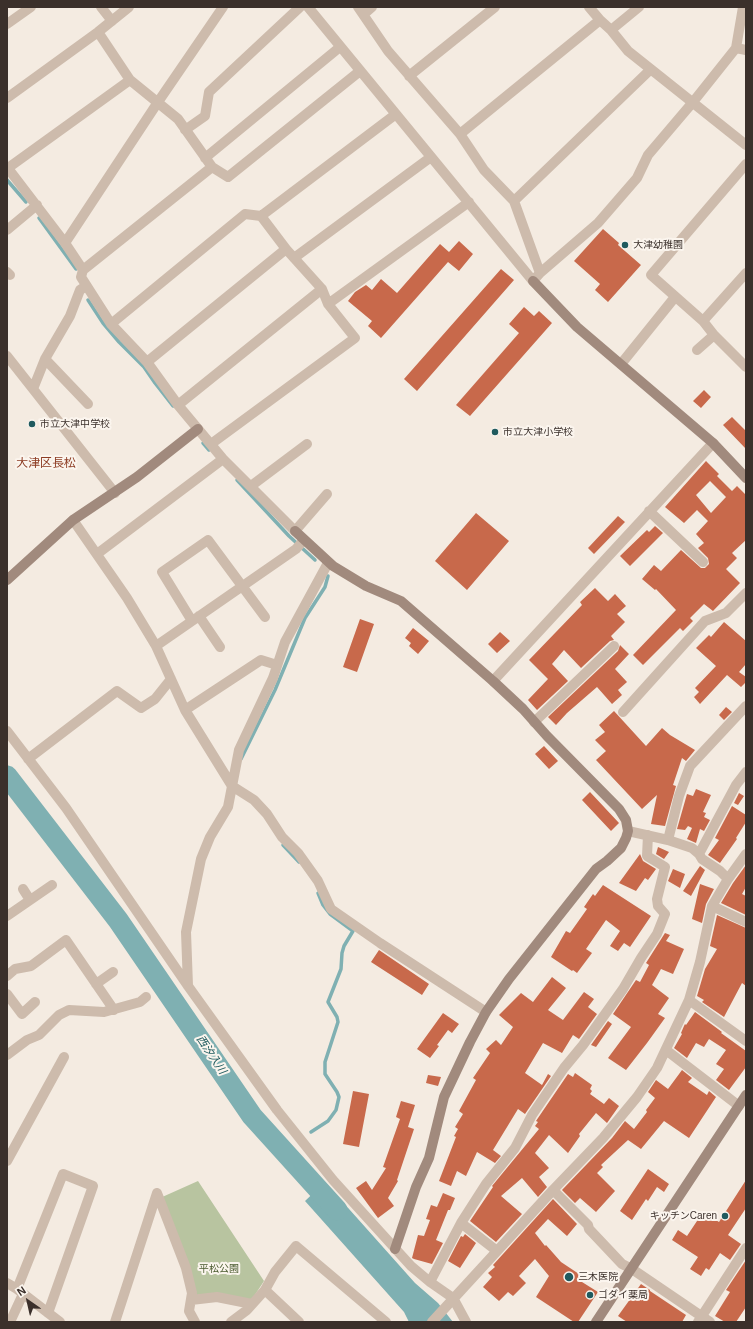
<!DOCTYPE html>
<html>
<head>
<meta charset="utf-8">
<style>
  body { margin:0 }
  #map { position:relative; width:753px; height:1329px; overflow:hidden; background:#f4ebe1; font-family:Arial,sans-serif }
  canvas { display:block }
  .frame { position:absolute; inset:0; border:8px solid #3b302b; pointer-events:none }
  .north { position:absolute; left:8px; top:1281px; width:40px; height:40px; -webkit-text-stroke:3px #fbf5ee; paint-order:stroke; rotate:326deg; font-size:11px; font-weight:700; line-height:16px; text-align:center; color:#3b302b }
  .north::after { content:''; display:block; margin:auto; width:14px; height:18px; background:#3b302b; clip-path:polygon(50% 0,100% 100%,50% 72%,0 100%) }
</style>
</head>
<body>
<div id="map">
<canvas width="753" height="1329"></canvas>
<div class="frame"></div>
<div class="north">N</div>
</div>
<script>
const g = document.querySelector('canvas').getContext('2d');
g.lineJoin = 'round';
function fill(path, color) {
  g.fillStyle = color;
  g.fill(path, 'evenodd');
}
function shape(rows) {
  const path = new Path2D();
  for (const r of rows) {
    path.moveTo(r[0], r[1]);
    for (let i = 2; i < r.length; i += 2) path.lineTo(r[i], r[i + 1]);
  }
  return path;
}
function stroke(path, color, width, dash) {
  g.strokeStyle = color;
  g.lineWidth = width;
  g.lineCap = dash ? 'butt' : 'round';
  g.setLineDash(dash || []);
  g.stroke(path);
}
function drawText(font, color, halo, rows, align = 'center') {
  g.font = font + ' Arial,"Noto Sans JP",sans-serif';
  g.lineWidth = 4;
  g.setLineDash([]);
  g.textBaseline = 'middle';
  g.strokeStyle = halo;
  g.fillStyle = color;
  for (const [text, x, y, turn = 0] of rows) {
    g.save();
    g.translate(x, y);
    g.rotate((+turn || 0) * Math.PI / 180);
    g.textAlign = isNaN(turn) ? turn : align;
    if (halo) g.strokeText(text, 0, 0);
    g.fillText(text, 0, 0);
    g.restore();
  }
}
fill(shape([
  [198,1181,264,1281,247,1307,218,1300,194,1303,160,1198]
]), '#b8c4a0');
fill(shape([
  [325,1182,415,1283,438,1303,453,1322,409,1322,404,1312,305,1201]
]), '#7fb0b2');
stroke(shape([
  [7,180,26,202],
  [39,218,76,269],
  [88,300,103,323,119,342,144,367,155,383,173,406],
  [203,443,209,450],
  [237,480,289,536,315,560],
  [241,759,275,690,305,618,325,587,328,576],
  [283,845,299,862],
  [311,1132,328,1121,336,1110,339,1097,337,1092,325,1074,325,1062,338,1022,337,1017,328,1002,341,969,342,953,344,946,353,931,330,914,323,905,318,893]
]), '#7fb0b2', 3.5);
stroke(shape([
  [7,776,118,920,252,1116,337,1210]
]), '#7fb0b2', 21);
fill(shape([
  [603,229,619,243,618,245,641,265,608,302,595,290,600,284,574,261],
  [459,241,473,254,459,271,448,262,381,338,368,326,372,321,348,301,355,292,366,285,372,290,381,279,397,293,440,244,449,252],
  [501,269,514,280,417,391,404,379],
  [524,307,534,316,539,311,552,323,470,416,456,405,519,333,509,324],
  [704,390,711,397,701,408,693,401],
  [732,417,746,431,746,449,723,425],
  [706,461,719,474,717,476,732,491,737,486,746,495,746,540,732,553,737,558,726,569,740,583,713,611,704,604,690,618,693,621,683,631,680,628,643,665,633,655,676,610,656,589,655,590,642,579,654,565,661,571,681,550,701,568,705,568,709,564,708,558,698,548,704,543,696,534,708,521,697,510,684,523,665,507],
  [710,481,726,497,711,513,696,495],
  [476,513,509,541,467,590,435,561],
  [618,516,625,522,594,554,588,548],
  [655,526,663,533,630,566,620,556,647,530,649,532],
  [595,588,608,601,615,594,626,606,617,614,625,622,611,636,614,640,610,641,581,668,564,650,552,664,568,681,537,710,528,700,548,679,529,660,582,605,580,602],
  [360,619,374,624,357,672,343,667],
  [724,622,746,641,746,664,739,672,746,677,746,682,741,687,727,675,700,704,694,697,699,692,695,688,716,666,696,648,709,635,711,637],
  [413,628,429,641,418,654,409,646,411,643,405,638],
  [500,632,510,641,497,653,488,644],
  [620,645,629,654,615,669,627,682,618,690,622,695,612,704,597,687,567,713,556,725,548,717,618,651],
  [726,707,732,712,724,720,719,715],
  [614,711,646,746,662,728,670,735,695,750,686,761,682,758,673,785,676,786,665,826,651,824,657,795,642,809,596,760,606,751,595,740,605,732,599,725],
  [544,746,558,761,549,769,535,754],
  [696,789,711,795,703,812,706,813,704,817,710,820,704,831,700,829,696,843,687,839,692,828,688,826,685,830,677,829,687,794,693,796],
  [590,792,619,823,611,831,582,800],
  [739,793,744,796,738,805,734,803],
  [732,806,746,815,746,822,736,838,737,839,720,863,708,855,719,840,715,838],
  [658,847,669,852,664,859,656,854],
  [640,854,643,861,656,869,648,880,645,878,636,891,619,883],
  [746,865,746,887,742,894,746,896,746,915,721,903,733,883],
  [700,866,705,870,691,896,683,891],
  [673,869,685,874,680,888,668,881],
  [700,884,714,889,706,904,702,923,692,919],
  [603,885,651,916,630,947,624,943,618,951,610,946,620,931,606,920,586,949,592,953,577,973,573,970,572,971,551,957,566,931,570,933,587,909,584,907,593,894,595,896],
  [717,915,746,928,746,986,742,983,724,1017,702,1002,704,1000,697,996,705,969,717,949,710,946],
  [665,933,670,935,666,941,684,949,673,974,661,969,652,985,669,998,658,1014,665,1018,647,1043,626,1070,608,1058,631,1027,613,1014,636,980,640,982,649,965,646,963],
  [379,950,429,984,422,995,371,962],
  [552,977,566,988,548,1010,563,1020,584,992,594,999,588,1007,597,1014,579,1039,573,1035,562,1053,543,1043,525,1073,542,1085,548,1074,551,1076,525,1114,518,1109,493,1150,501,1156,495,1163,477,1152,466,1176,457,1171,451,1186,439,1181,456,1137,454,1136,458,1129,455,1127,463,1114,459,1111,476,1080,473,1078,490,1053,486,1049,496,1040,501,1045,513,1027,499,1015,521,993,533,1002],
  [695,1012,722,1032,721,1033,746,1051,746,1067,729,1090,716,1080,724,1069,716,1064,726,1050,709,1039,704,1047,696,1043,687,1058,674,1048,682,1034,681,1033,684,1026,685,1024,686,1025],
  [443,1013,459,1024,452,1033,448,1030,437,1045,439,1046,430,1058,417,1049],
  [608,1021,612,1024,596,1047,591,1045],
  [682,1070,692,1078,688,1082,707,1095,709,1091,716,1097,689,1138,664,1121,641,1149,628,1140,601,1165,603,1167,597,1173,615,1191,596,1212,580,1198,575,1203,562,1190,612,1138,625,1121,634,1129,647,1112,646,1110,655,1098,648,1092,656,1080,668,1089],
  [575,1073,592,1085,590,1089,592,1091,590,1094,604,1104,609,1098,619,1106,607,1123,596,1113,579,1134,580,1136,568,1153,549,1135,535,1153,549,1168,539,1177,547,1187,538,1197,522,1178,501,1196,522,1214,496,1242,470,1221,493,1187,492,1186,539,1129,535,1126,538,1122,536,1121,538,1118,568,1074,573,1077],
  [428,1075,441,1077,438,1086,426,1083],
  [353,1091,369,1094,359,1147,343,1144],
  [401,1101,415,1105,408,1127,414,1129,397,1180,398,1181,388,1198,394,1206,378,1218,356,1188,366,1181,372,1190,386,1168,383,1167,400,1119,396,1117],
  [648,1169,669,1184,664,1192,657,1187,648,1201,646,1199,632,1220,620,1211],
  [746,1180,746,1208,728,1235,741,1244,730,1260,720,1253,709,1270,706,1268,701,1276,690,1269,698,1257,672,1240,678,1230,687,1236,703,1212,719,1222],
  [443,1193,455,1198,450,1210,448,1210,436,1240,443,1243,432,1264,414,1259,412,1258,418,1235,424,1236,430,1220,426,1219,431,1205,437,1207],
  [553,1199,577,1224,567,1236,548,1219,535,1233,545,1246,546,1245,561,1262,585,1278,582,1282,598,1292,578,1322,574,1322,536,1297,549,1276,535,1259,519,1276,526,1283,513,1296,508,1292,499,1301,483,1287,492,1277,488,1273,495,1267,493,1265],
  [465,1234,476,1243,460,1268,448,1261,461,1236,463,1237],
  [746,1260,746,1307,736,1322,725,1322,715,1316,730,1292,726,1290],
  [641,1284,650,1290,650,1291,686,1315,682,1322,627,1322,618,1316]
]), '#c8694b');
stroke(shape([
  [101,7,112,21],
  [308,7,533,281,540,273,598,223,637,178,648,155,693,102,736,48,743,7],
  [358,7,388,51,460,134,484,170,514,201,540,273],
  [589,7,600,20,611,30,628,51,746,145],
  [364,14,372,7],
  [7,24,31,7],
  [611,30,639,7],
  [98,32,130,80,178,119,212,167,228,177,360,71],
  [736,48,746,50],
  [409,76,495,7],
  [7,98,98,32,129,7],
  [185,130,205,116,209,92,300,7],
  [460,134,600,20],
  [205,158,340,47],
  [746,164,651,275,703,321,714,335,746,367],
  [7,167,65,243,83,270,81,277,111,324,147,362,178,405,223,459,295,531,327,494],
  [8,168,130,80],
  [514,201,650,70],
  [7,230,37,205],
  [65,243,158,102,223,7],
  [294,258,431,157],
  [83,270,212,167],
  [7,272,10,275],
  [328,304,469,202],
  [703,321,746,273],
  [111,324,245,214,261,216,396,114],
  [697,350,714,335],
  [7,356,115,493],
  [45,359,88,404],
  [147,362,286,249],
  [621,364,675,297],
  [33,389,45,359,70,316,80,290,86,286],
  [178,405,322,289],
  [211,444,355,338,328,304,322,289,286,249,261,216],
  [251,486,307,444],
  [649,511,703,562],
  [73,520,127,598,156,646,185,710,232,786,254,800,267,814,282,837,298,853,318,881,331,909,380,943,486,1012],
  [97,554,223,459],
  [199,616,220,647],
  [192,621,162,572,208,540,265,617],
  [156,646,296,549,304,540],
  [493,681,713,443],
  [185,710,261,660,277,665],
  [623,712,705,621,726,613,746,593],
  [534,722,614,646],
  [7,731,66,808,188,986,277,1110,333,1180,411,1266,430,1282,453,1298,466,1322],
  [28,759,117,691,141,708,155,699,171,679],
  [628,831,668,840,692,848,699,854,702,859,720,871,728,879],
  [668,840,679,796,690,766,746,706],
  [699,854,736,785,746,772],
  [23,889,30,900],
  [712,906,746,922],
  [7,916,52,885],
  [7,976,15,969,31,966,66,940,114,1010],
  [96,984,113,972],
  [188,986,186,932,201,859,210,837,228,807,239,750,273,678,285,642,328,563],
  [7,994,22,1014,35,1002],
  [689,1000,746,1041],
  [666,1050,739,1106],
  [7,1055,27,1040,39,1035,59,1015,69,1010,104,1012,140,1002,146,997],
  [7,1161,64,1057],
  [553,1190,588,1225,589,1229,622,1264,632,1269,710,1322],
  [157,1193,186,1268,192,1293,189,1311,195,1322],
  [461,1223,497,1251],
  [430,1282,461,1223,486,1184,515,1148,532,1115,564,1068,583,1045,623,989,641,958,657,934,665,914,658,906,657,899,665,867,647,856,648,835],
  [7,1283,17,1289,60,1322],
  [17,1289,63,1174,93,1186,48,1313],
  [265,1290,299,1322],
  [191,1300,217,1297,252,1304],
  [10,1322,23,1294],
  [115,1322,157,1193],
  [231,1322,247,1310,265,1290,275,1272,296,1246,386,1322],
  [432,1322,553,1190,603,1138,637,1097,657,1068,689,1000,700,962,712,906,728,879,746,854],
  [698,1322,746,1248]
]), '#cdbbac', 10);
stroke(shape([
  [533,281,577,327,713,443,746,478],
  [295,531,333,566,366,586,401,601,493,681,523,709,547,736,619,809,626,820,628,831,626,838,621,848,607,861,596,869,509,979,486,1012,470,1042,444,1097,429,1158,416,1187,395,1249],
  [7,580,73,520,137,477,198,429],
  [596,1322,746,1095]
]), '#a18a7d', 10);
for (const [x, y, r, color] of [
  [625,245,4,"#1f5a5e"],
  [32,424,4,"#1f5a5e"],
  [495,432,4,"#1f5a5e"],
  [725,1216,4,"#1f5a5e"],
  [569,1277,5,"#1f5a5e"],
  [590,1295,4,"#1f5a5e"]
]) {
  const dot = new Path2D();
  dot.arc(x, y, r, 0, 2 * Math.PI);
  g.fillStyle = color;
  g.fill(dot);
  stroke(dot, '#fbf5ee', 1.5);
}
drawText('10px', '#3b302b', '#fbf5ee', [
  ["大津幼稚園",633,245],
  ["市立大津中学校",40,424],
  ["市立大津小学校",503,432],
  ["キッチンCaren",717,1216,"right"],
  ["三木医院",578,1277],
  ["ゴダイ薬局",598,1295]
], 'left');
drawText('10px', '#4a5a2e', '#fbf5ee', [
  ["平松公園",219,1269]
]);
drawText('italic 11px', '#1f5a5e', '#fbf5ee', [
  ["西汐入川",211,1055,56]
]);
drawText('12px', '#8c3b22', '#fbf5ee', [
  ["大津区長松",46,464]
]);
</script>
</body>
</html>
